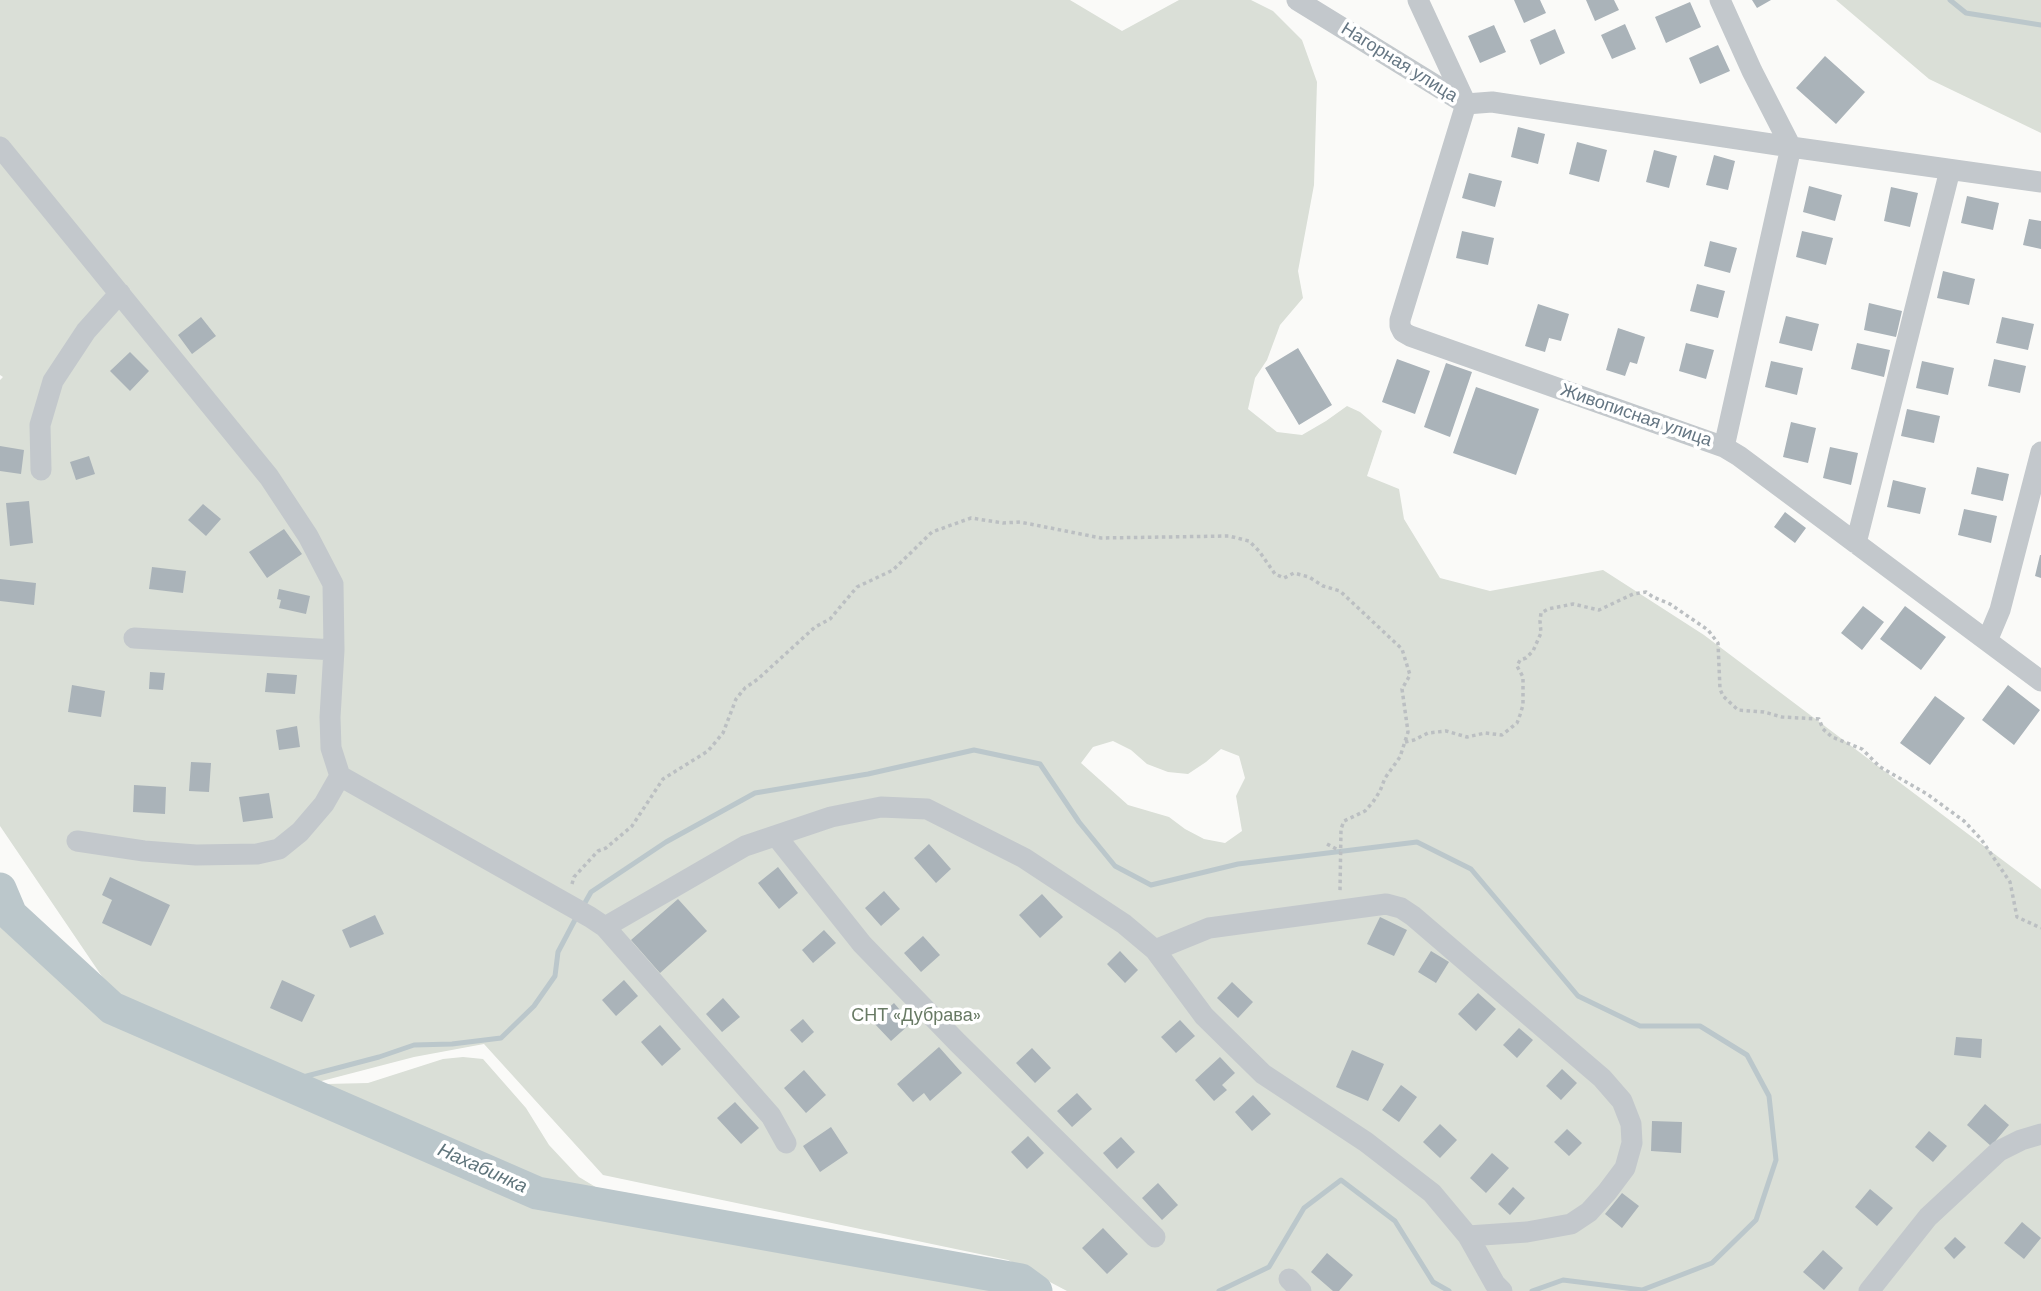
<!DOCTYPE html>
<html>
<head>
<meta charset="utf-8">
<style>
  body { margin:0 }
  canvas { display:block; background:#fafaf8 }
</style>
</head>
<body>
<canvas width="2041" height="1291"></canvas>
<script>
const g = document.querySelector('canvas').getContext('2d');
g.lineJoin = 'round';
function fill(path, color) {
  g.fillStyle = color;
  g.fill(path, 'evenodd');
}
function shape(rows) {
  const path = new Path2D();
  for (const r of rows) {
    path.moveTo(r[0], r[1]);
    for (let i = 2; i < r.length; i += 2) path.lineTo(r[i], r[i + 1]);
  }
  return path;
}
function stroke(path, color, width, dash) {
  g.strokeStyle = color;
  g.lineWidth = width;
  g.lineCap = dash ? 'butt' : 'round';
  g.setLineDash(dash || []);
  g.stroke(path);
}
function drawText(font, color, halo, rows, align = 'center') {
  g.font = font + ' "DM Sans",sans-serif';
  g.lineWidth = 7;
  g.setLineDash([]);
  g.textBaseline = 'middle';
  g.strokeStyle = halo;
  g.fillStyle = color;
  for (const [text, x, y, turn = 0] of rows) {
    g.save();
    g.translate(x, y);
    g.rotate((+turn || 0) * Math.PI / 180);
    g.textAlign = isNaN(turn) ? turn : align;
    if (halo) g.strokeText(text, 0, 0);
    g.fillText(text, 0, 0);
    g.restore();
  }
}
fill(shape([
  [0,0,1070,0,1122,31,1179,0,1251,0,1273,11,1302,40,1317,82,1314,185,1298,271,1303,298,1280,325,1267,360,1255,378,1248,409,1277,432,1302,435,1326,421,1347,406,1360,412,1382,431,1367,476,1399,489,1404,519,1440,578,1490,591,1603,570,1704,635,2041,889,2041,1291,1067,1291,1008,1260,603,1175,484,1044,414,1057,318,1082,120,1003,0,826,0,380,3,377,0,375],
  [1113,741,1131,750,1147,764,1168,772,1188,774,1206,762,1221,749,1239,756,1245,778,1236,796,1242,831,1225,843,1204,839,1185,829,1169,817,1128,805,1081,763,1093,747],
  [1836,0,2041,0,2041,133,1929,79],
  [0,915,69,988,103,1015,121,1026,265,1087,284,1091,306,1089,326,1084,368,1083,443,1059,463,1057,483,1059,526,1108,549,1145,579,1177,652,1221,815,1254,984,1280,1014,1291,0,1291]
]), '#dadfd7');
stroke(shape([
  [1950,0,1966,13,2041,25],
  [582,908,591,892,666,842,755,793,868,774,974,750,1040,764,1079,822,1115,866,1151,885,1238,864,1417,842,1471,869,1578,996,1640,1026,1700,1026,1747,1055,1769,1096,1776,1160,1756,1220,1712,1263,1642,1290,1563,1280,1532,1291],
  [284,1082,379,1057,414,1045,452,1044,501,1038,534,1006,555,976,558,952,577,916],
  [1219,1291,1269,1267,1304,1208,1341,1180,1395,1221,1433,1282,1449,1291]
]), '#bbc7cb', 5);
stroke(shape([
  [0,889,11,915,112,1008,537,1193,1021,1280,1036,1291]
]), '#bbc7cb', 33);
fill(shape([
  [1514,0,1540,0,1546,13,1524,23],
  [1586,0,1614,0,1619,10,1595,21],
  [1752,0,1771,0,1757,8],
  [1690,2,1701,27,1666,43,1655,17],
  [1625,24,1636,49,1612,59,1601,35],
  [1494,25,1506,52,1480,63,1468,36],
  [1555,29,1565,53,1540,65,1530,40],
  [1718,45,1730,71,1700,84,1689,58],
  [1825,56,1865,92,1836,124,1796,88],
  [1518,127,1545,134,1538,164,1511,157],
  [1577,142,1607,150,1599,182,1569,174],
  [1654,150,1677,156,1669,188,1646,182],
  [1714,155,1735,161,1728,190,1706,185],
  [1469,173,1502,181,1495,207,1462,198],
  [1809,186,1842,195,1835,221,1803,212],
  [1891,187,1918,193,1910,227,1884,221],
  [1967,196,1999,203,1993,230,1961,223],
  [2029,219,2041,221,2041,249,2023,245],
  [1462,231,1494,238,1488,265,1456,258],
  [1802,231,1833,238,1826,265,1796,257],
  [1710,241,1737,248,1730,273,1704,266],
  [1943,271,1975,279,1969,305,1937,298],
  [1697,284,1725,291,1718,318,1690,311],
  [1869,303,1902,311,1896,337,1864,330],
  [1538,304,1569,314,1561,341,1549,338,1545,352,1525,346],
  [1786,316,1819,324,1812,351,1779,343],
  [201,317,216,336,192,354,178,335],
  [2002,317,2034,324,2028,350,1996,343],
  [1618,328,1645,337,1637,364,1630,362,1625,376,1606,370],
  [1686,343,1714,350,1706,379,1679,371],
  [1857,343,1890,350,1884,377,1851,369],
  [1298,348,1332,405,1299,425,1265,368],
  [130,352,149,371,130,391,110,371],
  [1397,359,1430,371,1415,414,1382,402],
  [1994,359,2026,366,2020,393,1988,386],
  [1771,361,1803,368,1797,395,1765,387],
  [1922,361,1954,368,1948,395,1916,388],
  [1446,363,1472,372,1450,437,1424,427],
  [1476,387,1539,409,1516,475,1453,453],
  [1907,409,1940,416,1934,443,1901,436],
  [1791,422,1816,428,1808,463,1783,457],
  [0,446,24,450,21,474,0,471],
  [1830,447,1858,453,1851,485,1823,478],
  [89,456,95,474,76,480,70,462],
  [1977,467,2009,474,2003,501,1971,494],
  [1893,480,1926,488,1920,514,1887,507],
  [29,501,33,543,10,546,6,503],
  [203,504,221,519,206,536,188,520],
  [1964,509,1997,516,1991,543,1958,535],
  [1785,512,1806,528,1795,543,1774,527],
  [284,529,302,554,267,578,249,552],
  [2040,555,2041,555,2041,578,2035,576],
  [152,567,186,571,183,593,149,589],
  [0,579,36,583,34,605,0,601],
  [279,589,310,596,306,614,279,608,281,600,277,599],
  [1863,606,1884,622,1862,650,1841,633],
  [1905,606,1946,637,1921,670,1880,639],
  [150,672,165,673,163,690,149,689],
  [267,673,297,675,295,694,265,692],
  [72,685,105,691,101,717,68,712],
  [2008,685,2040,710,2014,745,1982,720],
  [1935,696,1965,718,1930,765,1900,743],
  [297,726,300,747,279,750,276,730],
  [191,762,211,763,209,792,189,791],
  [134,785,166,787,165,814,133,812],
  [269,793,273,818,243,822,239,797],
  [929,844,951,869,936,883,914,858],
  [778,867,798,893,779,909,758,883],
  [110,877,170,905,151,946,102,923,112,900,102,895],
  [884,891,900,909,881,926,865,908],
  [1042,894,1063,917,1040,938,1019,915],
  [678,899,707,931,660,973,631,940],
  [375,915,384,934,350,948,342,930],
  [1380,917,1407,930,1394,956,1367,944],
  [824,930,836,943,813,963,802,950],
  [923,936,940,955,921,972,904,953],
  [1120,951,1138,970,1125,983,1107,964],
  [1431,951,1449,962,1436,983,1418,972],
  [282,980,315,995,302,1022,270,1008],
  [624,980,638,996,616,1016,602,1000],
  [1232,982,1253,1002,1238,1018,1217,998],
  [1478,993,1496,1009,1476,1031,1458,1014],
  [723,998,740,1017,722,1032,706,1014],
  [894,1003,911,1023,891,1041,873,1022],
  [803,1019,814,1032,802,1043,790,1030],
  [1180,1020,1195,1036,1176,1053,1161,1037],
  [660,1025,681,1049,662,1066,641,1042],
  [1519,1028,1533,1040,1517,1058,1503,1045],
  [1956,1037,1982,1039,1981,1058,1954,1055],
  [939,1047,962,1073,930,1101,924,1093,913,1102,897,1084],
  [1032,1048,1051,1068,1035,1083,1016,1063],
  [1352,1050,1384,1064,1368,1101,1336,1087],
  [1220,1057,1235,1073,1222,1085,1227,1090,1214,1101,1195,1080],
  [1562,1069,1577,1083,1561,1100,1546,1086],
  [804,1070,826,1095,806,1113,784,1088],
  [1401,1085,1417,1097,1399,1122,1382,1110],
  [1077,1093,1092,1109,1072,1127,1057,1111],
  [1253,1095,1271,1114,1252,1131,1235,1112],
  [735,1102,759,1128,741,1144,717,1118],
  [1985,1104,2009,1125,1991,1146,1967,1125],
  [1652,1121,1682,1122,1681,1153,1651,1151],
  [1440,1124,1457,1140,1440,1158,1423,1142],
  [831,1127,848,1153,820,1172,803,1146],
  [1567,1129,1582,1143,1569,1156,1554,1142],
  [1929,1131,1947,1146,1933,1162,1915,1147],
  [1028,1136,1044,1153,1027,1169,1011,1152],
  [1121,1137,1135,1152,1117,1169,1103,1153],
  [1492,1153,1509,1168,1486,1193,1470,1178],
  [1158,1183,1178,1205,1162,1220,1142,1198],
  [1513,1187,1525,1198,1510,1215,1498,1204],
  [1870,1189,1893,1208,1877,1226,1855,1207],
  [1622,1193,1639,1206,1622,1228,1605,1214],
  [2022,1222,2041,1238,2024,1259,2004,1243],
  [1103,1228,1128,1254,1107,1274,1082,1248],
  [1955,1237,1966,1247,1954,1259,1944,1248],
  [1823,1250,1843,1268,1824,1290,1803,1272],
  [1327,1253,1353,1275,1339,1291,1333,1291,1311,1272]
]), '#aab3b9');
stroke(shape([
  [1405,742,1414,740,1428,733,1446,731,1467,737,1485,733,1502,735,1517,723,1520,715,1523,705,1523,677,1517,666,1520,660,1526,658,1533,651,1541,633,1540,621,1541,613,1548,609,1573,604,1599,610,1633,594,1646,592,1653,597,1670,604,1708,630,1718,643,1720,689,1723,696,1738,710,1764,712,1782,717,1819,719,1823,729,1832,737,1862,749,1880,767,1927,794,1964,821,1981,839,2010,882,2017,917,2041,928],
  [1327,844,1340,851],
  [572,884,574,877,598,851,606,848,632,826,663,779,708,751,723,733,736,699,745,688,758,679,815,627,830,619,857,587,893,570,932,532,971,518,1003,523,1020,522,1101,538,1229,536,1249,541,1259,551,1275,574,1284,578,1294,573,1309,577,1323,586,1340,591,1402,649,1410,675,1402,689,1408,732,1400,757,1385,778,1380,791,1373,802,1365,811,1344,821,1341,829,1340,891]
]), '#bbbfc2', 3.5, [3.5, 3.5]);
stroke(shape([
  [1297,0,1466,104],
  [1418,0,1466,104],
  [1720,0,1752,71,1791,147],
  [1466,104,1400,320,1400,326,1403,332,1410,336,1724,447,1739,456,2041,681],
  [1466,104,1492,102,1791,147,2041,182],
  [0,147,269,477,308,536,333,584,334,650,330,717,331,748,340,776,590,917,605,927,745,846,831,817,881,807,927,809,1024,858,1124,924,1155,950,1204,1016,1263,1074,1366,1142,1432,1193,1468,1236,1495,1284,1502,1291],
  [1724,447,1791,147],
  [41,470,40,425,53,381,86,331,120,293],
  [1856,543,1950,170],
  [134,638,334,650],
  [1987,641,2000,610,2041,452],
  [776,836,862,944,958,1043,1155,1237],
  [77,841,144,851,196,855,257,854,279,849,300,832,324,804,340,776],
  [605,927,771,1116,786,1143],
  [1155,950,1209,928,1386,904,1401,908,1413,916,1602,1078,1622,1101,1631,1124,1632,1143,1625,1168,1607,1192,1589,1212,1571,1224,1527,1232,1468,1236],
  [1289,1279,1301,1291],
  [1869,1291,1928,1217,1999,1151,2021,1140,2041,1134]
]), '#c3c8cc', 21);
drawText('18px', '#657683', '#fff', [
  ["Нагорная улица",1399,63,32],
  ["Живописная улица",1636,416,19]
]);
drawText('18px', '#687a64', '#fff', [
  ["СНТ «Дубрава»",916,1016]
]);
drawText('italic 19px', '#60757c', '#fff', [
  ["Нахабинка",482,1169,24]
]);
</script>
</body>
</html>
